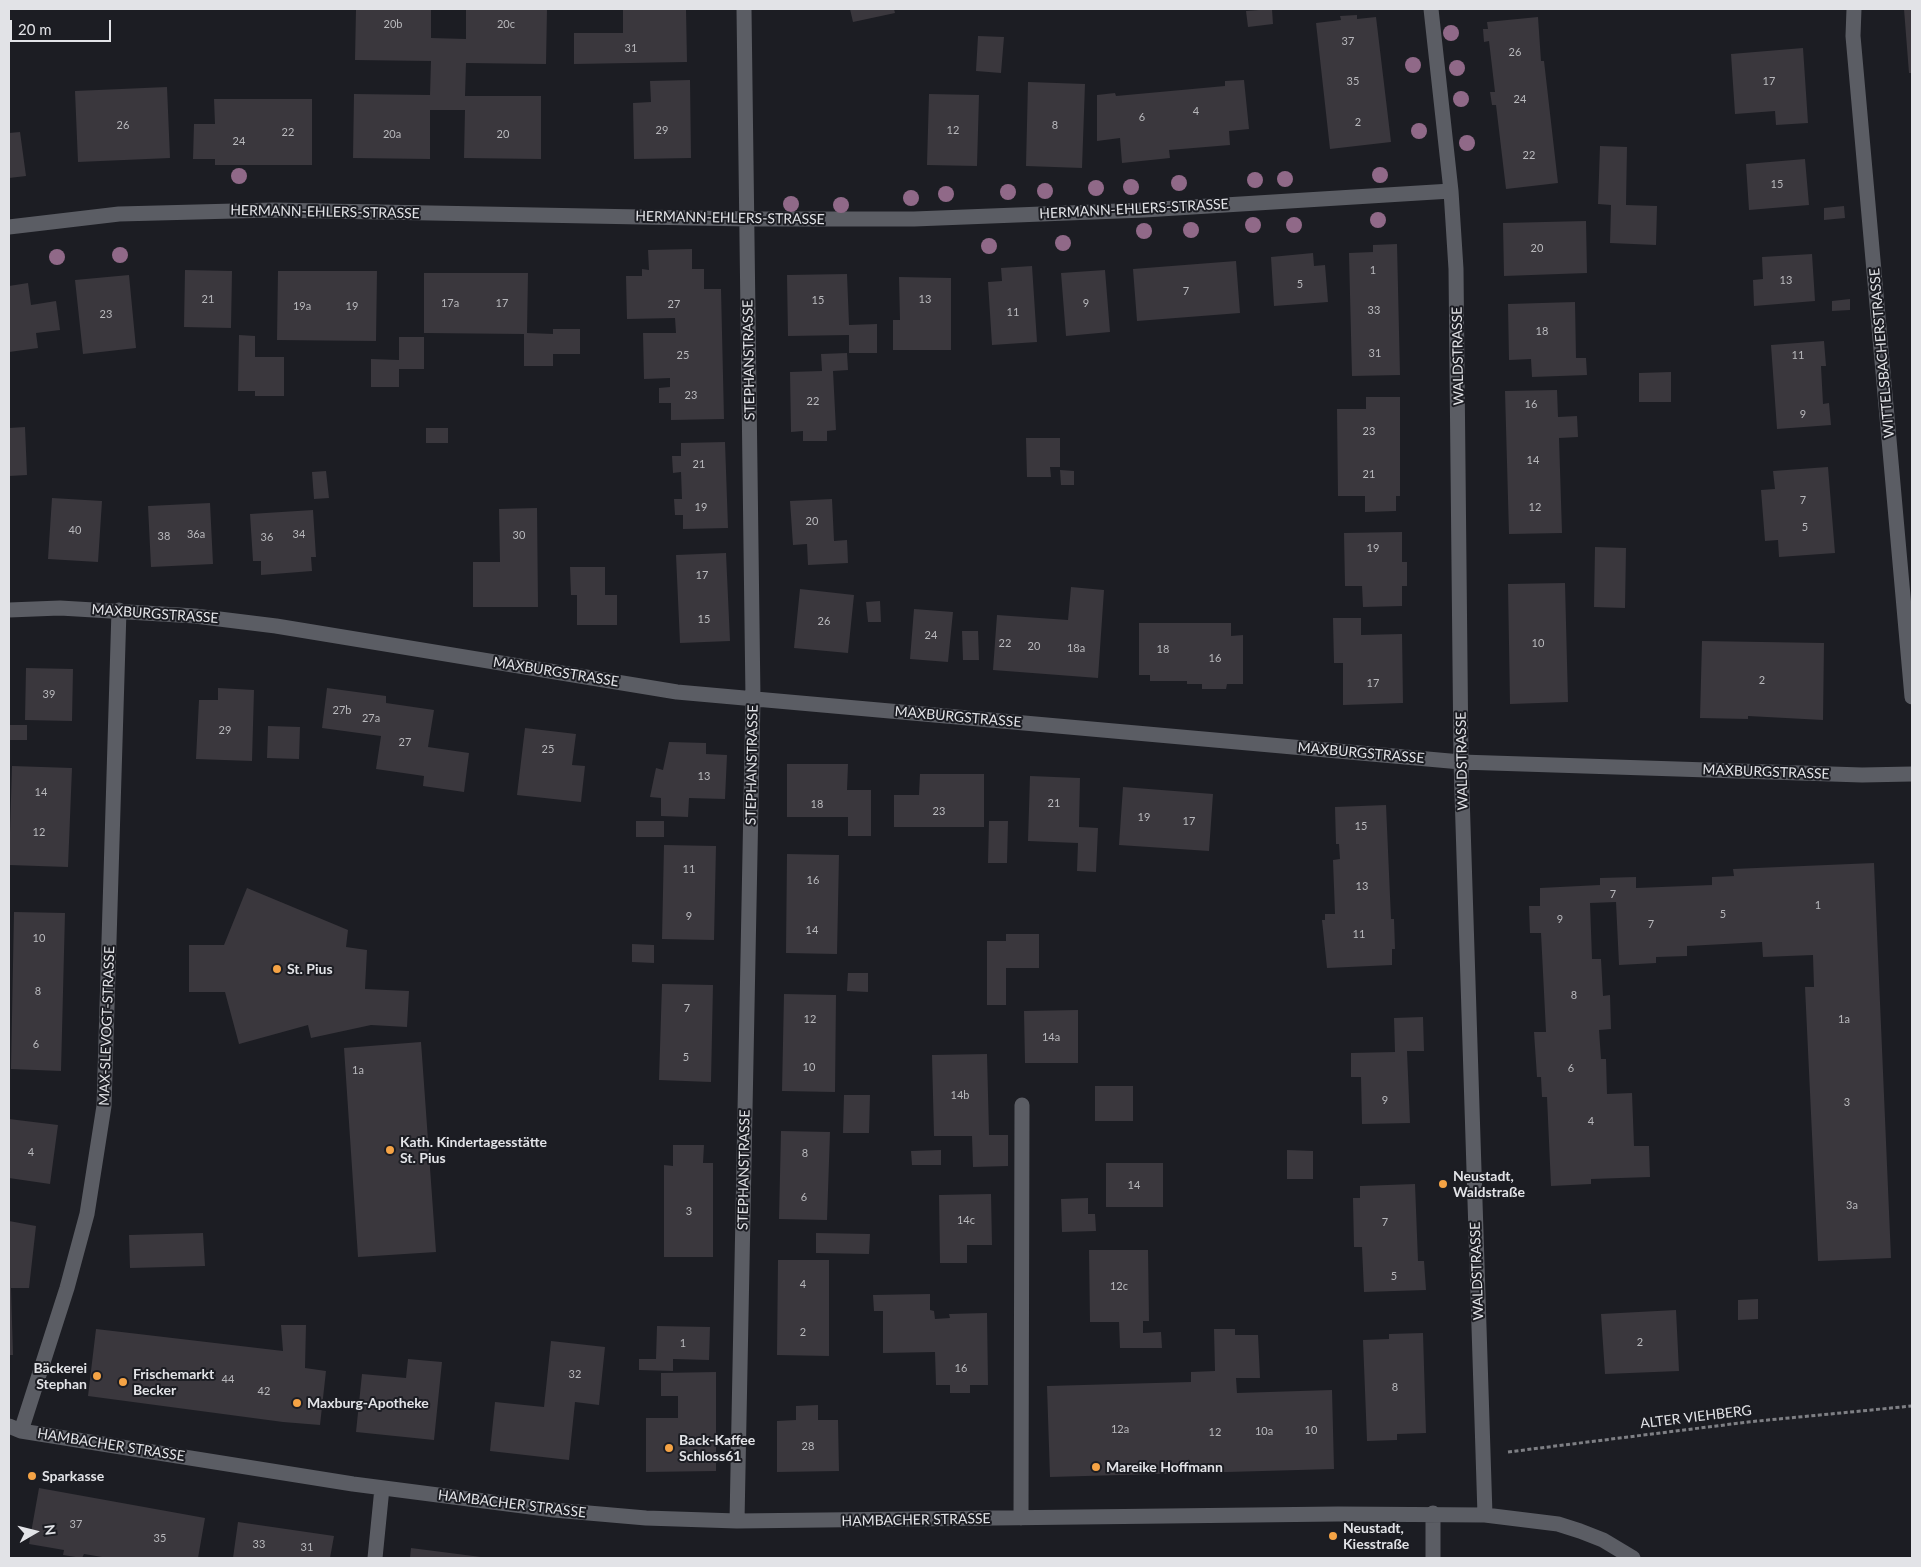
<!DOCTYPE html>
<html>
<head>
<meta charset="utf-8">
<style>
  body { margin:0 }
  #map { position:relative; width:1921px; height:1567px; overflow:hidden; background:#1c1d23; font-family:Lato,sans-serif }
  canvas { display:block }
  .frame { position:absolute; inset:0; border:10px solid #e2e3e7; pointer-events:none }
  .north { position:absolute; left:10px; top:1507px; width:50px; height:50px; -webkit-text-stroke:4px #1c1d23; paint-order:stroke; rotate:82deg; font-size:14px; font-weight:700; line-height:20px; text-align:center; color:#e2e3e7 }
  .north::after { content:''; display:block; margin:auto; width:18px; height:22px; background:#e2e3e7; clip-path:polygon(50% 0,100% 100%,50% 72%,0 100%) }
  .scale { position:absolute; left:10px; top:20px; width:101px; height:22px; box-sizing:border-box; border:2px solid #e2e3e7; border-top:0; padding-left:6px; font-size:15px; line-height:18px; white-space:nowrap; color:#e2e3e7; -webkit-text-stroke:4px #1c1d23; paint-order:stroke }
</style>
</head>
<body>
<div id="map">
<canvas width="1921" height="1567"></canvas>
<div class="frame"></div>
<div class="north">N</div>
<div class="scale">20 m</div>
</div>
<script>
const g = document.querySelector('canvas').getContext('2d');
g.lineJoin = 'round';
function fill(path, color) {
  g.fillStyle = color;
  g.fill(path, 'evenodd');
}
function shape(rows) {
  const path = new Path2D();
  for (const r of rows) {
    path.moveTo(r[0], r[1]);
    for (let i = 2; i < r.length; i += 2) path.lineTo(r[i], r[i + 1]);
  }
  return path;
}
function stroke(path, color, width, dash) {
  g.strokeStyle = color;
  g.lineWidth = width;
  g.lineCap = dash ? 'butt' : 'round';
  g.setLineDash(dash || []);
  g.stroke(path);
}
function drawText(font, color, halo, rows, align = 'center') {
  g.font = font + ' Lato,sans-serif';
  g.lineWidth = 4;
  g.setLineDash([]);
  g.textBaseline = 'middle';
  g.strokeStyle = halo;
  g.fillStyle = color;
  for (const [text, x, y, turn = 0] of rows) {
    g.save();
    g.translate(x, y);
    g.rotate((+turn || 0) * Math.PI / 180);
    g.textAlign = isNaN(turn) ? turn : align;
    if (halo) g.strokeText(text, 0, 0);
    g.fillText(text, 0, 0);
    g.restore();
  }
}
fill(shape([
  [356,9,431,9,431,38,466,39,466,9,547,9,546,64,466,63,465,96,541,96,541,159,464,158,465,110,430,110,430,159,353,158,354,94,430,95,431,61,355,60],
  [623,9,686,9,687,62,574,64,574,33,623,33],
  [850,9,894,9,895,13,853,22],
  [1272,9,1273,24,1248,27,1246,11],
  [1904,9,1912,9,1912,73,1909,73],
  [1357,15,1357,19,1376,17,1391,142,1330,149,1316,23,1341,20,1340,16],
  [1538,17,1541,61,1544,61,1558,183,1506,189,1496,105,1492,105,1490,92,1495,92,1489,41,1484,42,1483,29,1488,29,1487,22],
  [978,36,1004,37,1001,73,976,71],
  [1803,48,1808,123,1776,125,1775,111,1735,114,1731,54],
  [690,80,691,158,634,159,633,103,651,102,650,81],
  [1244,80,1249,129,1229,131,1230,145,1169,150,1170,158,1122,163,1120,138,1097,141,1097,95,1115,93,1116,96,1225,86,1225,81],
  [1028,82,1085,84,1082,168,1026,166],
  [167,87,170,158,78,162,75,91],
  [929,94,979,95,977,166,927,165],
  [214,99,312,99,312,165,215,165,215,159,193,159,194,124,215,124],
  [20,132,26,176,9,178,9,133],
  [1600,146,1627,147,1626,205,1657,206,1656,245,1610,243,1611,205,1598,204],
  [1805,159,1809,205,1749,210,1746,164],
  [1844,206,1845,218,1824,220,1824,208],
  [1586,221,1587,273,1504,276,1503,223],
  [1397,244,1400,375,1352,376,1349,253,1373,252,1373,245],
  [692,249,692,269,704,269,704,289,721,289,724,419,671,420,671,403,659,403,659,388,670,387,670,378,644,379,643,333,676,333,675,318,627,319,626,276,642,276,642,269,649,270,648,250],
  [1313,253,1314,266,1325,265,1328,302,1274,306,1271,257],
  [1812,254,1815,301,1754,306,1753,280,1763,279,1762,257],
  [1236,261,1240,313,1137,321,1133,269],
  [1032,266,1037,342,992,345,988,282,1002,281,1001,268],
  [185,270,232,271,231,328,184,327],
  [1105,270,1110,332,1066,336,1061,273],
  [278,271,377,271,376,341,277,340],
  [424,273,528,273,527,333,553,334,553,329,580,329,580,354,553,354,553,366,524,366,524,334,424,333],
  [847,274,849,325,877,324,877,353,849,353,849,335,788,336,787,275],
  [129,275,136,348,83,354,75,280],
  [899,277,951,278,951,350,893,350,893,320,900,320],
  [28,283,31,305,56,301,60,330,36,333,38,348,9,352,9,286],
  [1850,299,1850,310,1832,311,1832,301],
  [1575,302,1576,358,1586,358,1587,375,1532,377,1531,359,1509,360,1508,304],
  [239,335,255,336,255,357,284,357,284,396,255,396,255,391,238,391],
  [399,337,424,337,424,369,399,369,399,387,371,387,371,359,399,360],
  [1824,341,1826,366,1821,366,1823,404,1829,403,1831,425,1777,429,1771,345],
  [847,353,848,370,833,371,836,430,827,431,827,441,803,441,803,431,791,432,790,372,822,371,821,354],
  [1671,372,1671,402,1639,402,1639,373],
  [1557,390,1558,417,1577,416,1578,437,1559,438,1562,533,1509,534,1505,391],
  [1366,397,1400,397,1400,496,1396,496,1396,511,1365,512,1365,496,1338,496,1337,409,1366,409],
  [25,427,27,475,9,476,9,428],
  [426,428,448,428,448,443,426,443],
  [1026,438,1060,438,1060,467,1050,467,1051,477,1027,477],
  [725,442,728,528,683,529,683,515,675,515,674,499,682,499,681,472,673,473,672,456,681,456,681,443],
  [1828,467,1835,553,1779,557,1778,540,1765,541,1761,490,1775,489,1773,471],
  [1060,470,1074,471,1074,485,1061,485],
  [326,471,329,498,314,499,312,472],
  [52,498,102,501,98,562,48,559],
  [832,499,834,541,847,540,848,563,808,565,807,544,793,545,790,501],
  [210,503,213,564,151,567,148,506],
  [537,508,538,607,473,607,473,562,500,562,499,509],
  [313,510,316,557,311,557,312,571,261,575,261,561,253,561,250,514],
  [1402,532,1402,562,1407,562,1407,586,1402,586,1402,606,1363,607,1362,586,1345,586,1344,533],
  [1595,547,1626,548,1625,608,1594,607],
  [726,553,730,641,680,643,676,555],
  [570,567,605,567,605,595,617,595,617,625,577,625,577,595,571,595],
  [1565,583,1568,702,1510,704,1508,584],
  [1071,587,1104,590,1098,678,993,670,997,615,1068,620],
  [800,589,854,595,848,653,794,648],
  [880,601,881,622,868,622,866,602],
  [914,609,953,612,948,662,910,659],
  [1333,618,1361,618,1361,635,1402,634,1403,703,1343,705,1343,663,1334,663],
  [1139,623,1231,623,1231,636,1243,635,1243,684,1227,684,1226,689,1202,689,1202,684,1187,684,1187,681,1150,681,1150,675,1139,675],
  [962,631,978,631,979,660,963,660],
  [1702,641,1824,643,1823,720,1748,716,1748,719,1700,718],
  [26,668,73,669,72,721,25,720],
  [218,688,254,690,252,761,196,759,199,700,218,700],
  [327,688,386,696,386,703,434,710,428,747,469,753,464,792,423,786,424,776,376,769,381,736,322,728],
  [9,725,27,725,27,740,9,740],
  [268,726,300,727,299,759,267,758],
  [525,728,576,734,572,765,585,766,581,802,517,795],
  [669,742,706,743,706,754,727,755,725,799,689,798,688,817,661,816,661,798,650,797,656,768,663,770],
  [787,764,848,764,847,790,871,790,871,836,848,836,848,817,787,817],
  [12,766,72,768,68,867,9,865],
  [920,774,984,774,984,827,894,827,894,795,919,795],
  [1030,776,1080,778,1079,827,1098,828,1096,872,1077,871,1078,843,1028,841],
  [1123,787,1213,794,1209,851,1119,845],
  [1386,805,1391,919,1394,919,1395,949,1392,949,1392,965,1327,968,1322,920,1325,920,1325,914,1335,914,1333,860,1340,859,1339,844,1336,844,1335,807],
  [636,821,664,821,664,837,636,837],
  [989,821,1008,821,1007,863,988,863],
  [664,845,716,846,714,940,662,939],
  [787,854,839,855,837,954,786,953],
  [1874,863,1891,1258,1818,1261,1805,987,1814,987,1813,955,1763,957,1762,942,1687,946,1687,956,1656,957,1656,963,1619,965,1616,902,1590,903,1592,959,1601,959,1603,996,1610,995,1611,1029,1599,1030,1601,1059,1606,1059,1607,1094,1632,1093,1634,1146,1649,1146,1650,1177,1591,1179,1591,1184,1551,1186,1547,1097,1542,1097,1541,1077,1537,1077,1534,1032,1546,1032,1541,933,1530,933,1529,906,1540,906,1540,888,1600,885,1600,878,1636,877,1636,888,1712,885,1712,877,1734,876,1733,869],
  [247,888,348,930,346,947,367,950,365,989,409,991,407,1027,371,1025,311,1038,308,1025,239,1044,225,992,189,992,189,945,224,945],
  [14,912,65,913,61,1071,11,1069],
  [1006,934,1039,934,1039,968,1006,968,1006,1005,987,1005,987,941,1006,941],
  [632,944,654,945,654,963,632,962],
  [848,973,868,973,868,992,847,991],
  [662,984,713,985,711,1082,659,1080],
  [784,994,836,995,835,1092,782,1091],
  [1078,1010,1078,1063,1025,1063,1024,1011],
  [1423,1017,1424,1051,1407,1051,1410,1123,1362,1124,1361,1077,1351,1077,1351,1053,1395,1052,1394,1018],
  [421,1042,436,1252,358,1257,344,1048],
  [987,1054,989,1135,1008,1135,1008,1166,973,1167,972,1136,934,1136,932,1055],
  [1095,1086,1133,1086,1133,1121,1095,1121],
  [844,1095,870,1095,869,1133,843,1133],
  [9,1119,58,1125,50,1184,9,1178],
  [781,1131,830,1132,827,1220,779,1219],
  [673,1145,704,1145,703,1163,713,1163,713,1257,664,1257,664,1165,673,1166],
  [941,1150,941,1165,912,1165,911,1151],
  [1287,1150,1313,1151,1313,1179,1287,1179],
  [1106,1163,1163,1163,1163,1207,1106,1207],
  [1415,1184,1418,1261,1424,1261,1426,1290,1364,1292,1362,1247,1354,1247,1353,1198,1360,1198,1360,1186],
  [991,1194,992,1245,967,1245,967,1263,940,1263,939,1195],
  [1088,1198,1088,1214,1095,1214,1096,1231,1062,1232,1061,1199],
  [9,1221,36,1226,29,1288,11,1288,13,1355,9,1355],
  [203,1233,205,1266,130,1268,129,1235],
  [816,1233,870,1234,869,1254,816,1253],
  [1089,1250,1148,1250,1149,1321,1143,1321,1143,1333,1161,1332,1162,1348,1120,1348,1119,1322,1090,1322],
  [778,1260,829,1260,829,1356,777,1355],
  [930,1294,930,1310,934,1311,935,1319,950,1318,949,1314,987,1313,988,1385,970,1385,970,1393,950,1393,950,1385,936,1385,935,1352,883,1353,883,1311,874,1311,873,1295],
  [1758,1299,1758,1319,1738,1320,1738,1300],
  [1676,1310,1679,1371,1605,1374,1601,1314],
  [281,1325,306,1325,305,1368,326,1371,320,1425,283,1422,88,1396,96,1329,283,1351],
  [657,1326,710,1327,709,1360,673,1359,673,1371,639,1370,639,1359,656,1359],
  [1214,1329,1235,1329,1235,1335,1258,1335,1260,1378,1236,1378,1237,1393,1332,1390,1334,1469,1050,1477,1047,1386,1191,1382,1191,1372,1215,1371],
  [1423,1333,1426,1433,1397,1434,1397,1440,1367,1441,1363,1340,1389,1339,1389,1334],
  [551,1341,605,1347,599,1405,575,1402,569,1460,490,1451,495,1402,544,1407],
  [408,1359,442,1362,434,1440,356,1432,362,1374,406,1378],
  [716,1372,716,1471,646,1472,646,1418,678,1418,678,1396,661,1396,661,1373],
  [818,1405,818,1420,838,1420,839,1471,777,1472,777,1421,796,1420,796,1406],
  [39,1488,205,1518,198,1558,108,1558,84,1554,82,1558,63,1555,64,1550,29,1544],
  [238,1522,334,1536,330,1558,233,1558],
  [411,1548,481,1557,481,1558,410,1558]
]), '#3a373d');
stroke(shape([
  [1508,1452,1748,1422,1912,1406]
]), '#7e7f84', 3, [4, 2.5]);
stroke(shape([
  [1431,9,1451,191,1456,269,1461,762,1485,1515],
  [1854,9,1853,36,1912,697],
  [9,227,119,214,273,210,747,219,914,219,1144,210,1451,191],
  [9,610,60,608,195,616,276,626,677,692,1461,762,1862,775,1912,774],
  [9,1426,21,1431,353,1484,554,1510,646,1518,737,1521,1338,1514,1485,1515,1558,1524,1580,1531,1603,1540,1633,1558],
  [21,1431,67,1288,87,1214,104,1106,119,610],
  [1021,1518,1022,1105],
  [737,1521,753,699,744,9],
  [375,1558,382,1488],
  [1433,1558,1433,1513]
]), '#5b5d64', 15);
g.fillStyle = '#906988';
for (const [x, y] of [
  [1451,33],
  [1413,65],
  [1457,68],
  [1461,99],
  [1419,131],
  [1467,143],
  [1380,175],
  [239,176],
  [1285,179],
  [1255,180],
  [1179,183],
  [1131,187],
  [1096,188],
  [1045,191],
  [1008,192],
  [946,194],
  [911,198],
  [791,204],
  [841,205],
  [1378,220],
  [1253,225],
  [1294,225],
  [1191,230],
  [1144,231],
  [1063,243],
  [989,246],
  [120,255],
  [57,257]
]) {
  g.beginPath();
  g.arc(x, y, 8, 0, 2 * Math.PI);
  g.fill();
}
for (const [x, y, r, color] of [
  [277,969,5,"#f5a345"],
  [390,1150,5,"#f5a345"],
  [1443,1184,5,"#f5a345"],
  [97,1376,5,"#f5a345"],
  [123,1382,5,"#f5a345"],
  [297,1403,5,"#f5a345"],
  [669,1448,5,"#f5a345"],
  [1096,1467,5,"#f5a345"],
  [32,1476,5,"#f5a345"],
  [1333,1536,5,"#f5a345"]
]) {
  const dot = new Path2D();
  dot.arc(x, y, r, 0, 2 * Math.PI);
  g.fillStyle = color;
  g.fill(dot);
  stroke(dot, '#1c1d23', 2);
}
drawText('11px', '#b8b8bc', null, [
  ["20b",393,24],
  ["20c",506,24],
  ["37",1348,41],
  ["31",631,48],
  ["26",1515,52],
  ["35",1353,81],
  ["17",1769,81],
  ["24",1520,99],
  ["4",1196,111],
  ["6",1142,117],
  ["2",1358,122],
  ["26",123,125],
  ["8",1055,125],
  ["29",662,130],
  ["12",953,130],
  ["22",288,132],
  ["20a",392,134],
  ["20",503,134],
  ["24",239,141],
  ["22",1529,155],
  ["15",1777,184],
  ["20",1537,248],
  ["1",1373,270],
  ["13",1786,280],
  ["5",1300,284],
  ["7",1186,291],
  ["21",208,299],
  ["13",925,299],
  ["15",818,300],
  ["17a",450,303],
  ["17",502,303],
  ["9",1086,303],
  ["27",674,304],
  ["19a",302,306],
  ["19",352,306],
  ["33",1374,310],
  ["11",1013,312],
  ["23",106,314],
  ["18",1542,331],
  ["31",1375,353],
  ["25",683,355],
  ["11",1798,355],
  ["23",691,395],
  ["22",813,401],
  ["16",1531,404],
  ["9",1803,414],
  ["23",1369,431],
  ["14",1533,460],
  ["21",699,464],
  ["21",1369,474],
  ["7",1803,500],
  ["19",701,507],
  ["12",1535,507],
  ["20",812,521],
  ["5",1805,527],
  ["40",75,530],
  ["36a",196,534],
  ["34",299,534],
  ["30",519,535],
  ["38",164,536],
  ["36",267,537],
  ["19",1373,548],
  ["17",702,575],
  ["15",704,619],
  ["26",824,621],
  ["24",931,635],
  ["22",1005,643],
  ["10",1538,643],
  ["20",1034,646],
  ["18a",1076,648],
  ["18",1163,649],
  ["16",1215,658],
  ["2",1762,680],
  ["17",1373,683],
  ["39",49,694],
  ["27b",342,710],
  ["27a",371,718],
  ["29",225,730],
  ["27",405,742],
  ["25",548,749],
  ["13",704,776],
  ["14",41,792],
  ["21",1054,803],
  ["18",817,804],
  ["23",939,811],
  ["19",1144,817],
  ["17",1189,821],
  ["15",1361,826],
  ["12",39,832],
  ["11",689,869],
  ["16",813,880],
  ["13",1362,886],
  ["7",1613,894],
  ["1",1818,905],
  ["5",1723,914],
  ["9",689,916],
  ["9",1560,919],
  ["7",1651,924],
  ["14",812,930],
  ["11",1359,934],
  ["10",39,938],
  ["8",38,991],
  ["8",1574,995],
  ["7",687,1008],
  ["12",810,1019],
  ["1a",1844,1019],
  ["14a",1051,1037],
  ["6",36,1044],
  ["5",686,1057],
  ["10",809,1067],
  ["6",1571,1068],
  ["1a",358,1070],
  ["14b",960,1095],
  ["9",1385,1100],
  ["3",1847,1102],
  ["4",1591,1121],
  ["4",31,1152],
  ["8",805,1153],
  ["14",1134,1185],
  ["6",804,1197],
  ["3a",1852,1205],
  ["3",689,1211],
  ["14c",966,1220],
  ["7",1385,1222],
  ["5",1394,1276],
  ["4",803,1284],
  ["12c",1119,1286],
  ["2",803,1332],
  ["2",1640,1342],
  ["1",683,1343],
  ["16",961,1368],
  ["32",575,1374],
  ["44",228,1379],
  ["8",1395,1387],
  ["42",264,1391],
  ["12a",1120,1429],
  ["10",1311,1430],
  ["10a",1264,1431],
  ["12",1215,1432],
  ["28",808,1446],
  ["37",76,1524],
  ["35",160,1538],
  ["33",259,1544],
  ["31",307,1547]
]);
drawText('14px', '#e2e3e7', '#1c1d23', [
  ["HERMANN-EHLERS-STRASSE",1134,209,-3],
  ["HERMANN-EHLERS-STRASSE",325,212,1],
  ["HERMANN-EHLERS-STRASSE",730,218,1],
  ["WITTELSBACHERSTRASSE",1882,353,-95],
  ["WALDSTRASSE",1458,356,-91],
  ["STEPHANSTRASSE",749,360,-91],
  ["MAXBURGSTRASSE",155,614,4],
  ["MAXBURGSTRASSE",556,672,9],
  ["MAXBURGSTRASSE",958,717,5],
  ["MAXBURGSTRASSE",1361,753,5],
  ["WALDSTRASSE",1462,761,-91],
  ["STEPHANSTRASSE",752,765,-89],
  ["MAXBURGSTRASSE",1766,772,2],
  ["MAX-SLEVOGT-STRASSE",107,1026,-88],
  ["STEPHANSTRASSE",744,1170,-89],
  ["WALDSTRASSE",1477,1271,-92],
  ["ALTER VIEHBERG",1696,1417,-7],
  ["HAMBACHER STRASSE",111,1445,9],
  ["HAMBACHER STRASSE",512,1504,7],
  ["HAMBACHER STRASSE",916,1520,-1]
]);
drawText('bold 14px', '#e2e3e7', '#1c1d23', [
  ["St. Pius",287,969],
  ["Kath. Kindertagesstätte",400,1142],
  ["St. Pius",400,1158],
  ["Neustadt,",1453,1176],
  ["Waldstraße",1453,1192],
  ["Bäckerei",87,1368,"right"],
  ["Stephan",87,1384,"right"],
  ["Frischemarkt",133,1374],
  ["Becker",133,1390],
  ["Maxburg-Apotheke",307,1403],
  ["Back-Kaffee",679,1440],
  ["Schloss61",679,1456],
  ["Mareike Hoffmann",1106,1467],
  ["Sparkasse",42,1476],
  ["Neustadt,",1343,1528],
  ["Kiesstraße",1343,1544]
], 'left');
</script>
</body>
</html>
